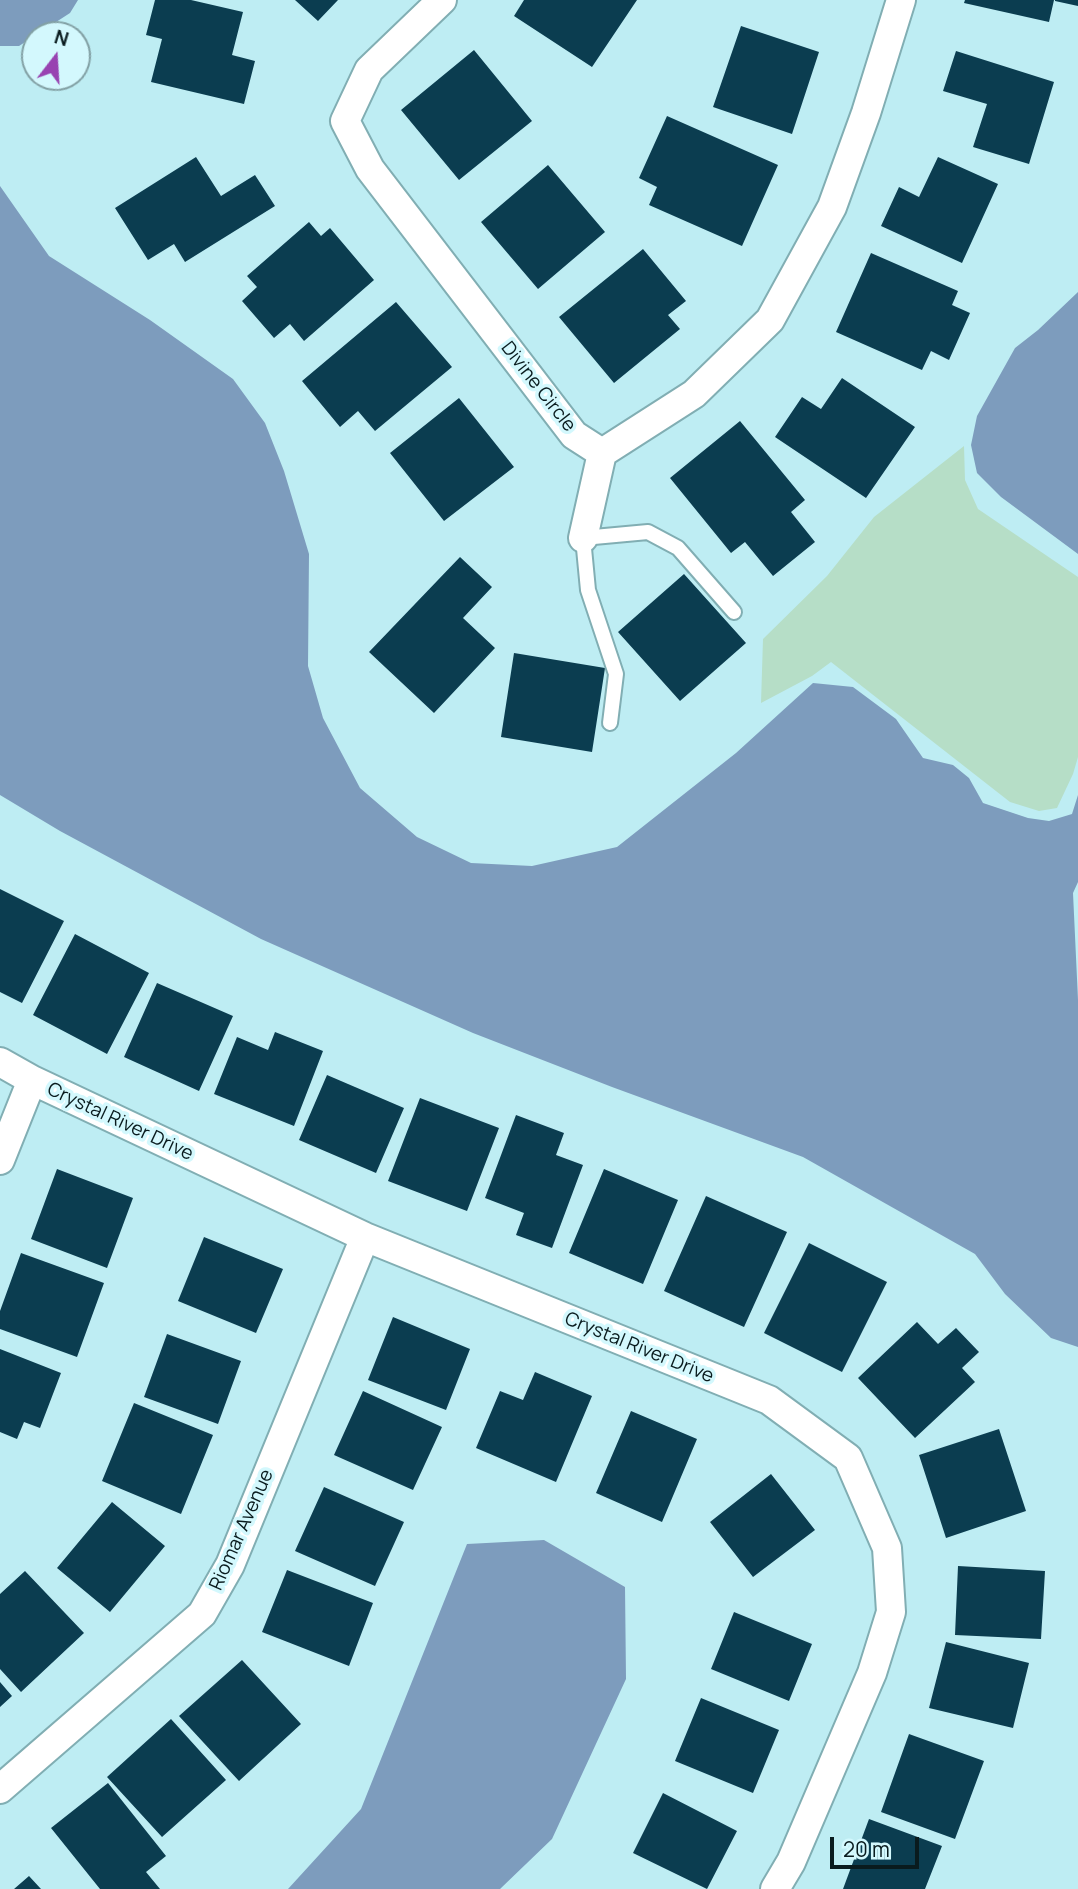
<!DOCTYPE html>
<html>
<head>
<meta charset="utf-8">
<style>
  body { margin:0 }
  #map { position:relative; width:1078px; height:1889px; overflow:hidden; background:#beedf3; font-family:Manrope,sans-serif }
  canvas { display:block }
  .north { position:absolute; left:21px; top:21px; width:70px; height:70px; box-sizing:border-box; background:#d3f8fd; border:2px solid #82a0a4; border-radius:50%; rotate:17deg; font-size:19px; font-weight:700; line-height:28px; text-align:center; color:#091b1e }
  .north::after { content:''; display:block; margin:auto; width:24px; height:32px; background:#9843b1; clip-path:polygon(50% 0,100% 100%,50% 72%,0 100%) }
  .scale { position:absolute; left:830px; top:1837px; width:89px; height:32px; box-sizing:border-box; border:4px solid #091b1e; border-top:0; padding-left:9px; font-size:21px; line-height:24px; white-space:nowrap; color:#091b1e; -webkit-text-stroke:5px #d3f8fd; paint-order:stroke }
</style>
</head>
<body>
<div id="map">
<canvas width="1078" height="1889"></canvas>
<div class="north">N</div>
<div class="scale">20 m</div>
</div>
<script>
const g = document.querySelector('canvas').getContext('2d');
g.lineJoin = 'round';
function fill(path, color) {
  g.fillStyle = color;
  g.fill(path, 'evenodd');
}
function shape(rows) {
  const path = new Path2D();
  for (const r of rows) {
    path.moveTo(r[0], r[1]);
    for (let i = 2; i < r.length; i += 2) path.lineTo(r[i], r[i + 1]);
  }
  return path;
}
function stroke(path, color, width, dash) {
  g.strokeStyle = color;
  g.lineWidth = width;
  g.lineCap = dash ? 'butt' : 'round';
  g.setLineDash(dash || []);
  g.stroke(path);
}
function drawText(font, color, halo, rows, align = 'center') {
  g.font = font + ' Manrope,sans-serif';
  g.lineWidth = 7;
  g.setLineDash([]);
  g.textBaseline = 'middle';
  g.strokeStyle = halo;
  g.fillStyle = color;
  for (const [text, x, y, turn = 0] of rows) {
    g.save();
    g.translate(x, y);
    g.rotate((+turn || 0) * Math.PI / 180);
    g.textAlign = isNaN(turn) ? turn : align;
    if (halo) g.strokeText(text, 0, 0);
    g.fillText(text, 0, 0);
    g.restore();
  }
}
fill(shape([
  [964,446,965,480,978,509,1078,577,1078,757,1073,774,1057,808,1039,811,1010,802,831,662,812,676,761,703,763,639,827,576,874,517]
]), '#b6dec7');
fill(shape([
  [0,0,78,0,70,13,19,46,0,46],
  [0,186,49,256,150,320,233,379,265,423,284,471,309,554,308,666,323,718,360,788,417,837,471,863,532,866,617,847,736,753,813,683,853,687,896,719,923,758,953,765,969,778,983,803,1028,818,1049,821,1072,814,1078,795,1078,882,1073,893,1078,1000,1078,1347,1051,1338,1005,1294,975,1254,803,1157,612,1087,473,1033,261,939,60,831,0,795],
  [1078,292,1078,554,1001,497,977,473,971,445,977,416,1015,348,1038,330],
  [544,1540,625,1587,626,1679,552,1839,500,1889,288,1889,361,1809,467,1544]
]), '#7d9cbd');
fill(shape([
  [155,0,191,0,243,12,232,55,255,61,244,104,151,82,162,39,146,35],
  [295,0,338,0,318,21],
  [524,0,637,0,592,67,514,16],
  [965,0,1054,0,1049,22,964,3],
  [1055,0,1078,0,1078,6,1055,1],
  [741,26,819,52,792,134,713,107],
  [474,50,532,121,459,180,401,110],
  [956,51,1054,82,1029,164,973,147,987,104,943,91],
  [667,116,778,165,742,246,649,205,657,187,639,178],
  [196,157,221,196,255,175,275,206,185,262,174,244,148,260,115,208],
  [938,157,998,184,962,263,881,226,899,187,919,197],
  [548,165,605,232,538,289,481,222],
  [309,222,321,236,330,228,374,280,304,341,290,324,274,338,242,301,257,287,247,276],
  [643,249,686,301,668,315,680,329,614,383,559,317],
  [871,253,958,291,952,305,970,313,949,360,931,351,922,370,836,332],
  [396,302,452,367,375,431,358,411,340,427,302,381],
  [842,378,915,427,866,498,775,437,802,397,821,409],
  [459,398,514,467,444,521,390,453],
  [740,421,805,500,791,512,815,542,773,576,745,542,731,553,670,478],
  [460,557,492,587,463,618,495,648,434,713,369,652],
  [684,574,746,643,680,701,618,632],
  [514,653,605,668,592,752,501,737],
  [0,889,64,921,22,1003,0,992],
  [75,934,149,973,107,1054,33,1015],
  [157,983,233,1016,199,1091,124,1057],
  [275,1032,323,1051,294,1126,214,1094,237,1037,268,1050],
  [327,1075,404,1108,376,1173,299,1140],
  [420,1098,499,1128,467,1211,388,1181],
  [516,1115,564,1133,556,1155,583,1165,552,1248,516,1235,524,1213,485,1198],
  [57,1169,133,1198,107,1268,31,1239],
  [604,1169,678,1200,643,1284,569,1253],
  [706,1196,787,1232,744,1327,664,1291],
  [204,1237,283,1269,256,1333,178,1301],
  [809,1243,887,1282,842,1372,764,1333],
  [21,1253,104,1283,77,1357,0,1329,0,1311],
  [393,1317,470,1349,446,1410,368,1380],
  [917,1322,938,1344,956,1328,979,1352,962,1368,975,1382,915,1438,858,1378],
  [167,1334,241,1361,218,1424,144,1397],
  [0,1349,61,1373,40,1428,24,1422,17,1439,0,1432],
  [535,1372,592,1396,556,1482,476,1448,500,1391,523,1400],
  [363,1391,442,1427,413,1490,334,1455],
  [134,1403,213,1435,181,1514,102,1481],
  [631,1411,697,1439,662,1522,596,1493],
  [999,1429,1026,1511,946,1538,919,1455],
  [771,1474,815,1530,753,1577,710,1522],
  [324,1487,404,1522,375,1586,295,1551],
  [112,1502,165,1546,110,1612,57,1568],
  [958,1566,1045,1571,1041,1639,955,1635],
  [287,1570,373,1603,349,1666,262,1632],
  [25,1571,84,1633,21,1692,0,1669,0,1594],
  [734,1612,812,1644,789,1701,711,1669],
  [946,1642,1029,1663,1013,1728,929,1708],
  [242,1660,301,1724,239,1781,179,1716],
  [0,1682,12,1696,0,1707],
  [701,1698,779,1730,753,1793,675,1761],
  [171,1719,226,1780,162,1837,107,1777],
  [909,1734,984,1761,955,1839,881,1812],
  [108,1783,166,1856,146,1872,160,1889,100,1889,51,1828],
  [663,1793,737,1831,707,1889,633,1853],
  [869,1819,942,1846,925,1889,843,1889],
  [29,1876,41,1889,14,1889]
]), '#0b3d50');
const lane = shape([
  [610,723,616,674,588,590,583,538,648,532,678,548,734,612]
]);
const street = shape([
  [442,0,369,70,345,121,370,169,574,435,602,453,694,394,770,320,832,207,866,113,901,0],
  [583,538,602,453],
  [0,1062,32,1080,365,1237,769,1400,848,1458,887,1548,891,1612,872,1673,791,1862,775,1889],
  [0,1160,32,1080],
  [0,1789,202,1614,230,1565,365,1237]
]);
stroke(lane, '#81aeb3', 18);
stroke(street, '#81aeb3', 32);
stroke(lane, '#fff', 14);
stroke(street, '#fff', 28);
drawText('19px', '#091b1e', '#d3f8fd', [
  ["Divine Circle",538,387,52],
  ["Crystal River Drive",120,1122,25],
  ["Crystal River Drive",639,1348,22],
  ["Riomar Avenue",242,1530,-66]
]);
</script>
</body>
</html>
